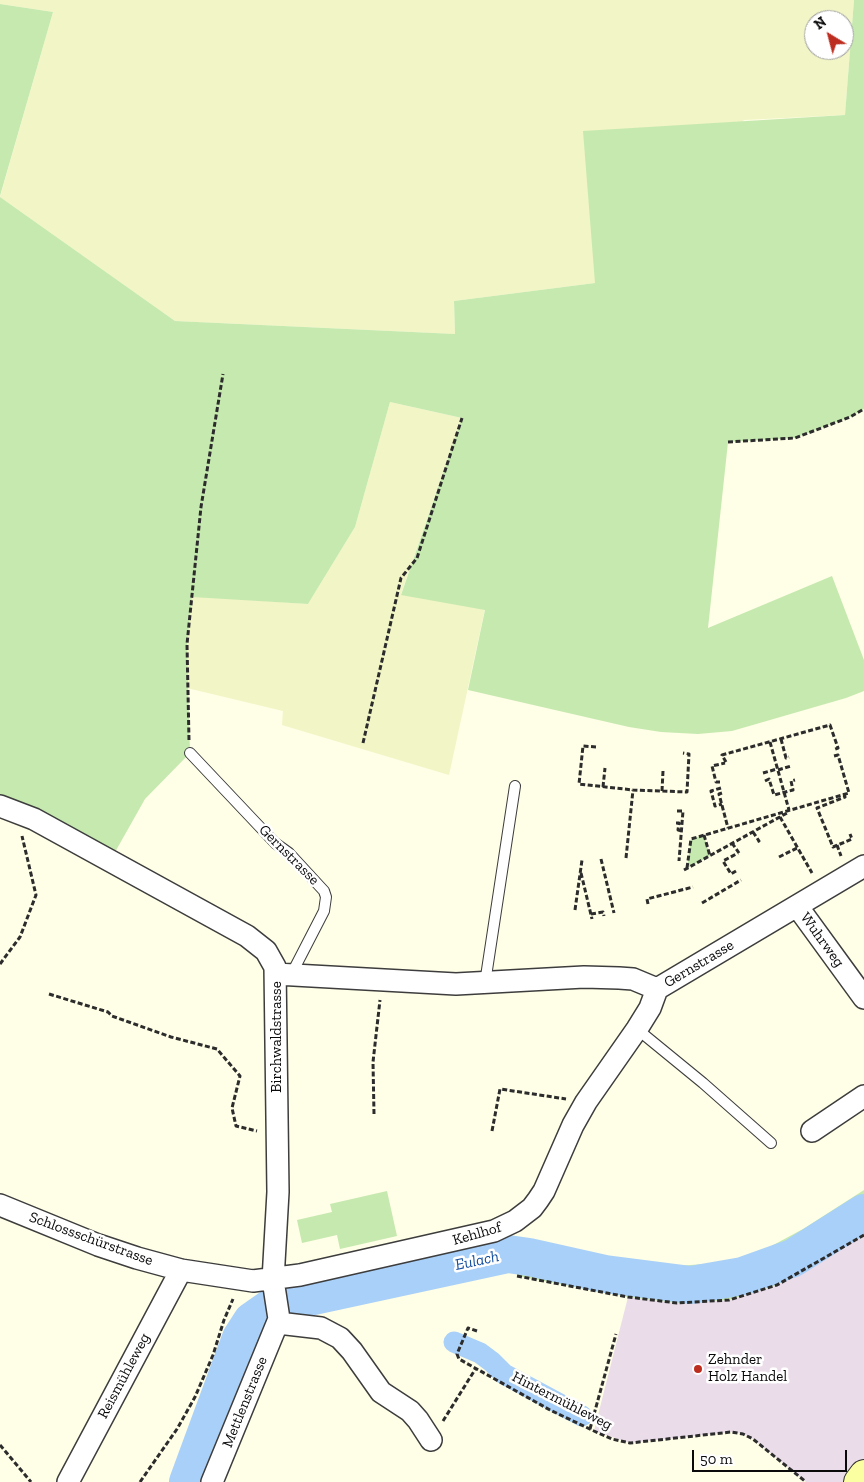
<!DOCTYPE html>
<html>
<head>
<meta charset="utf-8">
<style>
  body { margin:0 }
  #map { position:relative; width:864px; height:1482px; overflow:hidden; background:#fffee6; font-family:"Zilla Slab",serif }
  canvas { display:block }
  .north { position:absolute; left:804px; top:10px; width:50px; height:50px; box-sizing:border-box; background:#fff; border:1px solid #9d9d9d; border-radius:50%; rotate:323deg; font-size:14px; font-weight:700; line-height:20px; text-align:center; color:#0a0a0a }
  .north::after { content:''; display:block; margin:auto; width:18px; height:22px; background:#bd2d1f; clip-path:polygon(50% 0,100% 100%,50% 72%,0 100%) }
  .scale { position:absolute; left:692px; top:1450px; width:155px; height:22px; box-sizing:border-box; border:2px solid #0a0a0a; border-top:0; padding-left:6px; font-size:15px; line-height:18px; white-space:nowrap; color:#0a0a0a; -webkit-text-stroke:4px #fff; paint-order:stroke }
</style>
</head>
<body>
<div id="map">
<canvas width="864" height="1482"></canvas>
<div class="north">N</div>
<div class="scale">50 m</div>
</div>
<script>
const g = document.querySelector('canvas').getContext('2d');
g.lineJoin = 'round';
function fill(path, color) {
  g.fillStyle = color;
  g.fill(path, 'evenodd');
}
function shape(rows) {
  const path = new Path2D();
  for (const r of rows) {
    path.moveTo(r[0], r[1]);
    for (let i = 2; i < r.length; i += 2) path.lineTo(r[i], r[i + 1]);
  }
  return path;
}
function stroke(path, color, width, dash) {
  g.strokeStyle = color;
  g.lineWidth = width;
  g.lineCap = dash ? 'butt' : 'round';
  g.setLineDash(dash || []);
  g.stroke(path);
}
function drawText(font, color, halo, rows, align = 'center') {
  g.font = font + ' "Zilla Slab",serif';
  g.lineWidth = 5;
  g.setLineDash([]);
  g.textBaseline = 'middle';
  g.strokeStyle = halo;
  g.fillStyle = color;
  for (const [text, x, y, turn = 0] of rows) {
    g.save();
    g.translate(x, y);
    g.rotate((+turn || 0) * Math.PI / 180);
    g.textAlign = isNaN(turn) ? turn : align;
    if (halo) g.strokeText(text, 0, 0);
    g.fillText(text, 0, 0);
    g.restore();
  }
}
fill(shape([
  [864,1235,864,1482,806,1482,753,1439,743,1434,731,1432,630,1443,594,1431,628,1297,677,1303,729,1300,777,1285]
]), '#eadde9');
fill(shape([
  [0,0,854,0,845,115,744,120,595,283,454,301,455,334,175,321,0,197,53,12,0,4],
  [814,20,844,20,844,50,814,50],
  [390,402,462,418,401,594,485,609,449,775,282,725,283,711,187,688,187,644,192,596,308,604,355,527]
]), '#f2f5c6');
fill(shape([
  [854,0,864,0,864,409,850,417,795,438,728,442,708,628,832,576,864,660,864,691,846,698,732,731,698,734,661,732,629,727,468,690,485,610,401,595,462,418,390,402,355,527,308,604,192,597,187,644,190,753,145,799,110,861,0,806,0,197,175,321,455,334,454,301,595,283,583,131,845,115],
  [0,4,53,12,0,196],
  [704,835,710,856,687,868,691,839],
  [864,1190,864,1235,777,1285,729,1300,677,1303,628,1297,517,1276,516,1265,279,1315,255,1334,249,1345,200,1482,178,1482,241,1324,254,1308,275,1293,517,1245,607,1261,675,1266,721,1263,764,1250,803,1229],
  [387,1191,397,1236,340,1249,337,1235,302,1243,297,1220,332,1212,330,1204]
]), '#c6e9b0');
stroke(shape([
  [327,1293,338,1299],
  [454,1342,480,1353,492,1362,504,1374,582,1416]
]), '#a9d0f8', 21);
stroke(shape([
  [188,1482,241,1338,252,1321,272,1307,300,1299,508,1254,529,1257,605,1274,691,1285,743,1276,793,1258,864,1213]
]), '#a9d0f8', 38);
const lane = shape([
  [190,753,275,843,289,853,324,891,326,897,324,911,291,975],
  [485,983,515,786],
  [637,1029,703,1083,771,1143]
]);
const street = shape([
  [0,806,34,819,247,936,266,951,275,967,278,1192,273,1280,279,1319,212,1482],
  [797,906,864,998],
  [276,974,456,984,584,977,619,978,633,979,657,989],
  [657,989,864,866],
  [812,1131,864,1096],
  [0,1205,98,1245,137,1258,181,1270,253,1281,300,1275,494,1231,515,1221,532,1208,538,1200,544,1191,573,1125,586,1102,637,1029,650,1008,657,989],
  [278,1323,321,1328,340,1338,352,1351,381,1392,410,1411,418,1420,431,1440],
  [68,1482,181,1270]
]);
const secondary = shape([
  [858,1482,864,1474]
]);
stroke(lane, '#3d3d3d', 12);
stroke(street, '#3d3d3d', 24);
stroke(secondary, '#2c2c2c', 30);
stroke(shape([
  [728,442,795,438,850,417,864,409],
  [781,739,786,758,789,757],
  [189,740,187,644,201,507,223,374],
  [770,742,789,810],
  [363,743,401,578,417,558,462,418],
  [596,747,583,746,579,784,633,790,687,792,689,754,683,753],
  [726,762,722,755,830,725,838,748,833,750],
  [778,770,791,766],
  [763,773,777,769],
  [765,781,769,779,774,795,793,790,791,781,795,780],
  [720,782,716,782,712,766,725,763],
  [603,787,605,768],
  [721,788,711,791,715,806,722,804],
  [662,791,663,771],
  [722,793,719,794,728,828],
  [844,794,845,797,817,808,833,847,852,839,850,834],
  [677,811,683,811,679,861],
  [780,817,812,873],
  [676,823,679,823,678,830,682,831],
  [753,832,759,841,757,842],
  [704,835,710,856],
  [732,843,739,853],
  [837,845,841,856],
  [779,857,797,848],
  [626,858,633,790],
  [601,859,614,913],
  [687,868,691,839,849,793,838,755,834,756],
  [684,870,787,813],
  [736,871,731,874,723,861,738,853],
  [581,873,592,919],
  [702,903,741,880],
  [648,904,647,899,693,887],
  [575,910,582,860],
  [591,914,603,912,604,916],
  [0,964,20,937,36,895,22,836],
  [49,994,108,1012,112,1016,171,1037,217,1049,240,1076,232,1108,236,1126,257,1131],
  [374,1114,373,1062,380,1000],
  [492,1131,500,1089,566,1099],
  [517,1276,628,1297,677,1303,729,1300,777,1285,864,1235],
  [477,1331,468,1328,457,1354,459,1359,550,1410,594,1431,612,1439,630,1443,731,1432,743,1434,753,1439,806,1482],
  [443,1421,476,1368],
  [590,1429,616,1334],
  [0,1445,31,1482],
  [140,1482,177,1429,195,1397,213,1355,224,1320,233,1299]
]), '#2c2c2c', 3, [5, 2.5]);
stroke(lane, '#fff', 10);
stroke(street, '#fff', 21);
stroke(secondary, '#fcffa1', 28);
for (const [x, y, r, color] of [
  [698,1369,5,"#bd2d1f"]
]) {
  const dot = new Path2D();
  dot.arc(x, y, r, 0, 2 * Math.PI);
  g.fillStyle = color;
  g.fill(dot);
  stroke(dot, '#fff', 2);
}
drawText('15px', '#0a0a0a', '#fff', [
  ["Gernstrasse",289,855,45],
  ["Wuhrweg",822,940,54],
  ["Gernstrasse",699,964,-31],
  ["Birchwaldstrasse",277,1037,-90],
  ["Kehlhof",477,1234,-16],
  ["Schlossschürstrasse",91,1239,20],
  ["Reismühleweg",124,1376,-62],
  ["Hintermühleweg",562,1401,27],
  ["Mettlenstrasse",245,1402,-68]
]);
drawText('15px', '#0a0a0a', '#fff', [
  ["Zehnder",708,1360],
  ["Holz Handel",708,1377]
], 'left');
drawText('italic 16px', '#114d9e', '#fff', [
  ["Eulach",477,1261,-12]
]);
</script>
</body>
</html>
